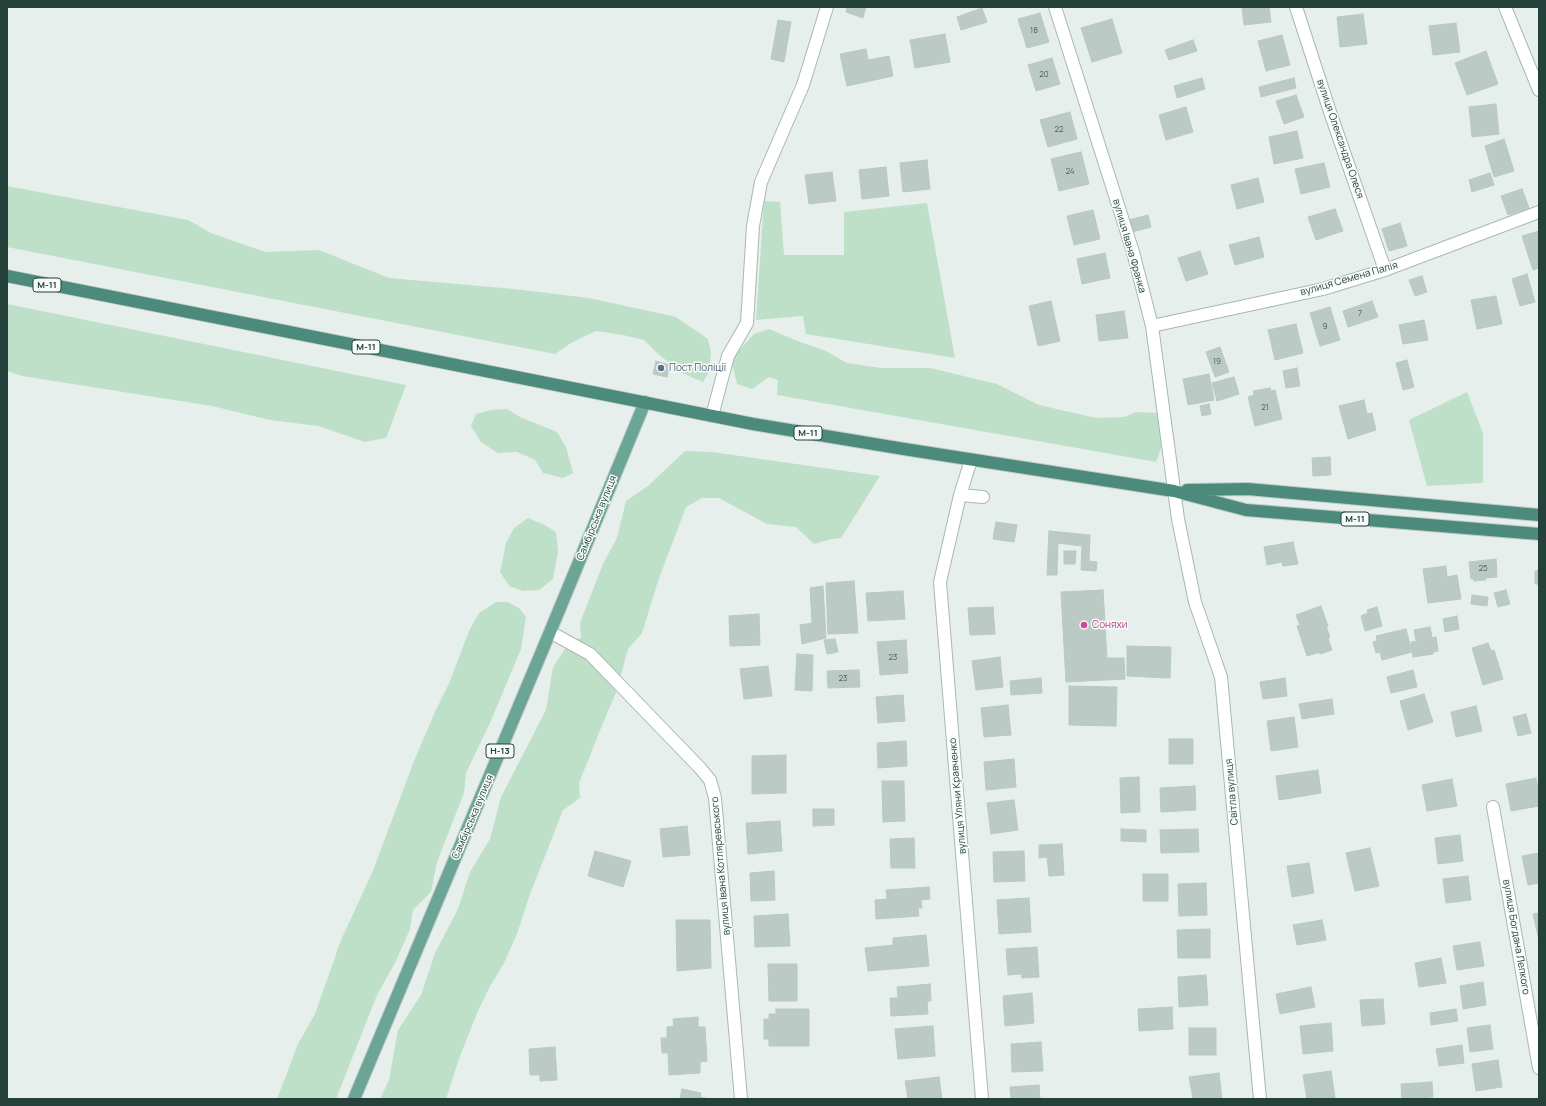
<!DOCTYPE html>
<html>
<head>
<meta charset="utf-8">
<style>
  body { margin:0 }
  #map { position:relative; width:1546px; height:1106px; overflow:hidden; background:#e6efeb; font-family:Manrope,sans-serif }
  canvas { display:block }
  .frame { position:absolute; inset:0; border:8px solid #24423a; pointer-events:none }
</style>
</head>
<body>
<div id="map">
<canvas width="1546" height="1106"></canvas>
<div class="frame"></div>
</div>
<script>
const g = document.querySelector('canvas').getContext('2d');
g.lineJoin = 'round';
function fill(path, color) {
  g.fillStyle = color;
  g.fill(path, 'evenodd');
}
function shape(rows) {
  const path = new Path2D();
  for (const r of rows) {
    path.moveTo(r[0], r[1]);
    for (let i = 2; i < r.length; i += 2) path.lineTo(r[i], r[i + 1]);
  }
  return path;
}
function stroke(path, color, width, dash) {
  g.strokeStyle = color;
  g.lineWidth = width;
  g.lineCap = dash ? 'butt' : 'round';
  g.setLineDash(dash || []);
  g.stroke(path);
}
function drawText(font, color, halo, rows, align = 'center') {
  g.font = font + ' Manrope,sans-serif';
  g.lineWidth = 3;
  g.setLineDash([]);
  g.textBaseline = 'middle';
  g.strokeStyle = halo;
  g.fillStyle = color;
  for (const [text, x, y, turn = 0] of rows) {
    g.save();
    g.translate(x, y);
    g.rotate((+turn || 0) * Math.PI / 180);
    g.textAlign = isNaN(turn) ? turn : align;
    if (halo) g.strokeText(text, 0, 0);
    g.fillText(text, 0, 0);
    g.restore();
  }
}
fill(shape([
  [7,186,188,220,211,233,265,252,319,250,389,278,514,289,589,298,676,317,708,339,711,353,709,372,703,382,682,373,657,353,644,340,623,335,596,331,571,343,555,354,7,247],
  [764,201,780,202,784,255,844,255,844,212,927,203,955,358,806,334,803,316,756,320],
  [7,304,406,385,386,438,365,442,318,426,270,420,212,406,22,376,7,371],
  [769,329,800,342,826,351,847,363,881,368,930,368,997,384,1039,405,1096,418,1124,417,1136,412,1157,413,1169,427,1156,462,777,395,778,380,769,377,752,389,737,384,731,359,754,334],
  [1467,392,1483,433,1483,483,1427,486,1409,420],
  [507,409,520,417,557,432,566,447,573,473,563,478,543,473,535,460,517,452,498,453,481,442,471,426,476,414,491,410],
  [685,451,712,452,880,476,841,538,832,539,814,544,796,527,767,524,719,498,702,498,686,507,658,581,642,633,628,649,616,693,607,713,579,783,580,798,563,810,529,897,517,934,504,963,489,988,478,1011,460,1056,446,1099,380,1099,389,1080,398,1030,421,995,435,953,458,909,470,872,490,839,501,797,546,710,553,667,565,649,581,637,580,623,603,564,617,538,626,501,648,486],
  [528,518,545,525,556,532,558,552,553,579,539,590,523,591,509,586,500,572,506,543,514,528],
  [496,602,508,602,519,608,526,617,521,649,490,723,466,773,464,793,437,862,431,892,413,910,410,929,396,961,377,995,336,1099,277,1099,298,1044,315,1014,341,940,372,873,414,761,434,714,450,681,469,631,479,613]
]), '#bfe0c8');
const building = shape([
  [847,7,866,7,863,18,846,12,847,7],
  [1242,7,1269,7,1271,22,1244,25,1242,7],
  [982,8,987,22,961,30,957,17,982,8],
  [1040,13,1049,42,1027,48,1018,19,1040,13],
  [1363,14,1367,44,1340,47,1337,17,1363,14],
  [1112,19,1122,53,1092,62,1081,28,1112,19],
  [778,20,791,22,784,62,771,59,778,20],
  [1456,23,1460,52,1433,55,1429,26,1456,23],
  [945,34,950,62,915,68,910,40,945,34],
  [1282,35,1290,65,1266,71,1258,41,1282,35],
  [1193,40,1197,51,1169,60,1165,50,1193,40],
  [866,49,868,60,889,56,893,76,847,86,840,54,866,49],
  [1486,51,1498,84,1467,95,1455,63,1486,51],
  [1052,58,1060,84,1036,91,1028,65,1052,58],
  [1202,78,1205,89,1177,98,1174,86,1202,78],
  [1294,78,1296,88,1261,97,1259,87,1294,78],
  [1296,95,1304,117,1284,124,1276,101,1296,95],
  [1496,104,1499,134,1472,137,1469,107,1496,104],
  [1186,107,1193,132,1166,140,1159,115,1186,107],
  [1070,112,1077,139,1048,147,1040,120,1070,112],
  [1297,131,1303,158,1274,164,1269,137,1297,131],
  [1504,139,1514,171,1494,177,1485,146,1504,139],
  [1081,152,1089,184,1059,191,1051,159,1081,152],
  [927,160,930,189,903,192,900,163,927,160],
  [1324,163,1330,187,1301,194,1295,169,1324,163],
  [886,167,889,196,862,199,859,170,886,167],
  [832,172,836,201,809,204,805,175,832,172],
  [1490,173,1494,185,1472,192,1469,180,1490,173],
  [1258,178,1264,202,1237,209,1231,185,1258,178],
  [1522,189,1529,208,1508,215,1501,196,1522,189],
  [1335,209,1343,231,1316,240,1308,217,1335,209],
  [1093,210,1100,239,1074,245,1067,216,1093,210],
  [1148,215,1151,227,1132,232,1129,220,1148,215],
  [1400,223,1407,246,1389,251,1382,229,1400,223],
  [1539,231,1539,268,1533,270,1522,236,1539,231],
  [1259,237,1264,257,1235,265,1229,245,1259,237],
  [1200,251,1208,274,1186,281,1178,258,1200,251],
  [1105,253,1110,278,1082,284,1077,259,1105,253],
  [1527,274,1535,302,1520,306,1512,279,1527,274],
  [1422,276,1427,292,1415,296,1409,280,1422,276],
  [1496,296,1502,324,1477,329,1471,300,1496,296],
  [1051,301,1060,341,1038,346,1029,306,1051,301],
  [1372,301,1378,317,1348,327,1343,311,1372,301],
  [1330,307,1340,340,1320,346,1310,313,1330,307],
  [1124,311,1128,338,1099,341,1096,315,1124,311],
  [1424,320,1428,340,1403,344,1399,325,1424,320],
  [1296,324,1303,353,1275,360,1268,330,1296,324],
  [1220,347,1229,372,1215,377,1206,352,1220,347],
  [1407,360,1414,387,1403,390,1396,363,1407,360],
  [656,361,670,365,667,377,653,374,656,361],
  [1297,368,1300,386,1286,388,1283,371,1297,368],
  [1209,374,1214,400,1188,405,1183,379,1209,374],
  [1234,377,1239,394,1217,401,1212,383,1234,377],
  [1270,388,1271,391,1275,390,1282,419,1255,426,1248,397,1254,395,1253,391,1270,388],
  [1364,400,1367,414,1372,413,1376,430,1348,439,1339,406,1364,400],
  [1209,404,1211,414,1202,416,1200,406,1209,404],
  [1330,457,1331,475,1313,476,1312,458,1330,457],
  [996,522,1017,525,1014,542,993,539,996,522],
  [1049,531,1090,535,1089,561,1097,562,1096,571,1081,570,1082,546,1058,543,1057,575,1047,575,1049,531],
  [1293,542,1298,564,1283,566,1282,562,1267,565,1264,547,1293,542],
  [1064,551,1076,551,1075,564,1064,564,1064,551],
  [1496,559,1497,577,1485,578,1486,580,1474,581,1473,579,1471,579,1469,562,1496,559],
  [1446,566,1447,577,1457,575,1461,599,1428,603,1423,569,1446,566],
  [1539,570,1539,589,1539,584,1535,584,1535,571,1539,570],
  [854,581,858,633,828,634,826,583,854,581],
  [823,586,826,638,802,644,800,625,812,623,810,588,823,586],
  [1103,590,1107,658,1124,658,1125,679,1066,682,1061,592,1103,590],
  [1506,590,1510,604,1498,607,1494,593,1506,590],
  [903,591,905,619,868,621,866,593,903,591],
  [1472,595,1488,597,1487,606,1471,604,1472,595],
  [1321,606,1328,626,1326,626,1330,637,1328,638,1332,650,1320,654,1320,652,1307,656,1297,626,1300,625,1296,615,1321,606],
  [993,607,995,634,970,635,968,608,993,607],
  [1377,607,1382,626,1365,631,1361,616,1368,613,1367,610,1377,607],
  [759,614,760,645,730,646,729,616,759,614],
  [1457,616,1459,629,1445,632,1443,619,1457,616],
  [1430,627,1432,637,1416,640,1414,630,1430,627],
  [1406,629,1412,652,1382,660,1380,652,1376,653,1373,642,1377,641,1376,636,1406,629],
  [1436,637,1438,651,1433,652,1433,654,1413,657,1411,642,1436,637],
  [835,639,838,652,827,654,824,640,835,639],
  [906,640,908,673,880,675,877,642,906,640],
  [1488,643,1491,651,1494,650,1503,679,1483,685,1472,648,1488,643],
  [1127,646,1171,647,1170,678,1127,676,1127,646],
  [797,654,813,655,812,691,795,690,797,654],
  [1000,657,1003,687,976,690,972,661,1000,657],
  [768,666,772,696,744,699,740,669,768,666],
  [859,670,860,687,828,688,827,671,859,670],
  [1413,670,1417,687,1391,693,1387,677,1413,670],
  [1041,678,1042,693,1011,695,1010,681,1041,678],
  [1285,678,1287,696,1263,699,1260,682,1285,678],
  [1069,686,1117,687,1116,726,1069,725,1069,686],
  [1424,694,1433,722,1408,730,1400,701,1424,694],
  [903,695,905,721,878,723,876,697,903,695],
  [1332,699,1334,714,1302,719,1299,704,1332,699],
  [1008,705,1011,735,984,737,981,708,1008,705],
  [1476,706,1482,731,1456,737,1451,712,1476,706],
  [1526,714,1531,733,1518,736,1513,717,1526,714],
  [1294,717,1298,747,1271,751,1267,721,1294,717],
  [1169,739,1193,739,1193,764,1169,764,1169,739],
  [906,741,907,766,878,768,877,743,906,741],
  [786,755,786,793,752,794,752,756,786,755],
  [1014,759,1016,787,986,790,984,762,1014,759],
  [1318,770,1321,793,1279,800,1276,776,1318,770],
  [1139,777,1140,812,1121,813,1120,778,1139,777],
  [1536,778,1539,795,1539,806,1511,811,1506,784,1536,778],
  [1452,779,1457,806,1427,811,1422,785,1452,779],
  [882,781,904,781,905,821,883,822,882,781],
  [1195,786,1196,810,1161,812,1160,788,1195,786],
  [1014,800,1018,830,991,834,987,803,1014,800],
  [813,809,834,809,834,825,813,826,813,809],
  [780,821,782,851,748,854,746,823,780,821],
  [687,826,690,855,663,857,660,829,687,826],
  [1121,829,1146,830,1146,842,1121,841,1121,829],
  [1198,829,1199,852,1161,853,1160,830,1198,829],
  [1460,835,1463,861,1438,864,1435,838,1460,835],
  [914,838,915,868,891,868,890,839,914,838],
  [1062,844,1064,875,1049,876,1047,857,1039,858,1039,845,1062,844],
  [1370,848,1379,886,1355,891,1346,853,1370,848],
  [595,851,631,861,623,887,588,876,595,851],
  [1024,851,1025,881,994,882,993,852,1024,851],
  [1539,853,1539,883,1528,885,1522,856,1539,853],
  [1309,863,1314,893,1292,897,1287,866,1309,863],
  [774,871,775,900,751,901,750,873,774,871],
  [1143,874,1168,874,1168,901,1143,901,1143,874],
  [1468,876,1471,900,1446,903,1443,879,1468,876],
  [1206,883,1207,915,1179,916,1178,884,1206,883],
  [929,887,930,899,921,900,922,908,918,908,919,916,876,919,875,900,887,899,886,890,929,887],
  [1029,898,1031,932,999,934,997,900,1029,898],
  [1539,913,1539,940,1533,914,1539,913],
  [788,914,790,946,755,947,754,916,788,914],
  [676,920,710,920,711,968,677,971,676,920],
  [1322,920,1326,940,1297,945,1293,925,1322,920],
  [1210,929,1210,958,1178,958,1177,930,1210,929],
  [926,935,929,966,868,971,865,948,893,945,893,938,926,935],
  [1480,942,1484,966,1457,970,1453,946,1480,942],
  [1037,947,1039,977,1022,978,1021,974,1008,975,1006,949,1037,947],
  [1441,958,1446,983,1419,987,1415,963,1441,958],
  [768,964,797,964,797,1001,769,1001,768,964],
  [1206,975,1208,1005,1179,1007,1178,977,1206,975],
  [1483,982,1486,1005,1463,1009,1460,986,1483,982],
  [930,984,931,1001,927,1001,928,1014,891,1016,890,998,898,998,897,987,930,984],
  [1311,987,1315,1007,1280,1014,1276,994,1311,987],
  [1032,993,1034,1023,1005,1026,1003,996,1032,993],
  [1383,999,1385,1024,1362,1026,1360,1000,1383,999],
  [1172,1007,1173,1029,1139,1031,1138,1009,1172,1007],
  [776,1009,809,1009,809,1046,769,1046,769,1039,764,1039,764,1019,769,1019,769,1014,776,1014,776,1009],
  [1456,1009,1458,1021,1431,1025,1430,1013,1456,1009],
  [698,1017,698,1027,705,1027,707,1061,700,1062,700,1073,669,1075,668,1053,662,1053,661,1038,667,1038,667,1027,674,1026,673,1019,698,1017],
  [1331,1023,1333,1051,1303,1054,1300,1026,1331,1023],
  [1490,1025,1493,1049,1470,1052,1467,1028,1490,1025],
  [933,1026,935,1056,898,1059,895,1029,933,1026],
  [1189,1028,1216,1028,1216,1055,1189,1055,1189,1028],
  [1041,1042,1043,1071,1012,1072,1011,1044,1041,1042],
  [1462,1045,1464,1063,1439,1066,1436,1049,1462,1045],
  [555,1047,557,1080,540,1081,540,1075,530,1075,529,1049,555,1047],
  [1498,1060,1502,1087,1476,1091,1472,1064,1498,1060],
  [1331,1071,1335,1098,1307,1099,1303,1075,1331,1071],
  [1219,1073,1222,1099,1193,1099,1189,1077,1219,1073],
  [939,1077,942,1099,908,1099,905,1081,939,1077],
  [1432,1082,1433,1097,1429,1097,1429,1099,1402,1099,1401,1084,1432,1082],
  [1039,1085,1040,1099,1011,1099,1010,1087,1039,1085],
  [682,1089,701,1093,700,1097,710,1099,680,1099,682,1089]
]);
fill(building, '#bbcac4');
stroke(building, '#b8c9c2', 1);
const minor = shape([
  [1055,7,1133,252,1152,326,1178,519,1195,602,1221,677,1260,1099],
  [1296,7,1330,112,1385,270],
  [1152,326,1323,289,1385,270,1539,212],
  [712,416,728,356,747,323,753,226,761,182,803,85,827,7],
  [971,460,960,495,940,582,982,1099],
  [960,495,983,497],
  [550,632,590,654,700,768,710,780,715,798,741,1099],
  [1493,807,1539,1068]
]);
const tertiary = shape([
  [1505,7,1539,90]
]);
const primary = shape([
  [354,1099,550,632,645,402]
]);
const trunk = shape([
  [7,276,753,424,904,449,1174,491,1246,510,1539,534],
  [1187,490,1248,489,1539,515]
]);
stroke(minor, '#a8b8b2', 14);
stroke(tertiary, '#a8b8b2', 14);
stroke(primary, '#c2cac8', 14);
stroke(trunk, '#c2cac8', 14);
stroke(minor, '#fff', 12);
stroke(tertiary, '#fff', 12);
stroke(primary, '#6aa596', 12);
stroke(trunk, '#4c8a7c', 12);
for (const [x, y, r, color] of [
  [661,368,4,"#5c6f8a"],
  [1084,625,4,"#d1479c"]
]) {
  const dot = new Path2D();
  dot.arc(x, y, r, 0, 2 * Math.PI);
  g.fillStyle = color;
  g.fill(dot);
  stroke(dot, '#f7fbf9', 1.5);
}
drawText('8px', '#4a645c', null, [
  ["18",1034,31],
  ["20",1044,75],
  ["22",1059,130],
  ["24",1070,172],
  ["7",1360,314],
  ["9",1325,327],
  ["19",1217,362],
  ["21",1265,408],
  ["25",1483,569],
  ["23",893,658],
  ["23",843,679]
]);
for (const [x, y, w] of [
  [47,285,28],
  [366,347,28],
  [808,433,28],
  [1355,519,28],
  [500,751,28]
]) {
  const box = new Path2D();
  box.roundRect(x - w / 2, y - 7, w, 14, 3);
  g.fillStyle = '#f7fbf9';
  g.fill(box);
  stroke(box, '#24423a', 1);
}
drawText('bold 9px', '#24423a', null, [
  ["М-11",47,285],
  ["М-11",366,347],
  ["М-11",808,433],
  ["М-11",1355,519],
  ["Н-13",500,751]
]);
drawText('10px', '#24423a', '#f7fbf9', [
  ["вулиця Олександра Олеся",1340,139,71],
  ["вулиця Івана Франка",1129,246,74],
  ["вулиця Семена Палія",1349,279,-16],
  ["Самбірська вулиця",597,518,-68],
  ["Світла вулиця",1232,792,-95],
  ["вулиця Уляни Кравченко",958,796,-95],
  ["Самбірська вулиця",473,817,-67],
  ["вулиця Івана Котляревського",721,866,-95],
  ["вулиця Богдана Лепкого",1516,937,80]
]);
drawText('10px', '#4e5e75', '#f7fbf9', [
  ["Пост Поліції",669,368]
], 'left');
drawText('10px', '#b23c85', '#f7fbf9', [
  ["Соняхи",1092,625]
], 'left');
</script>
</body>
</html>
